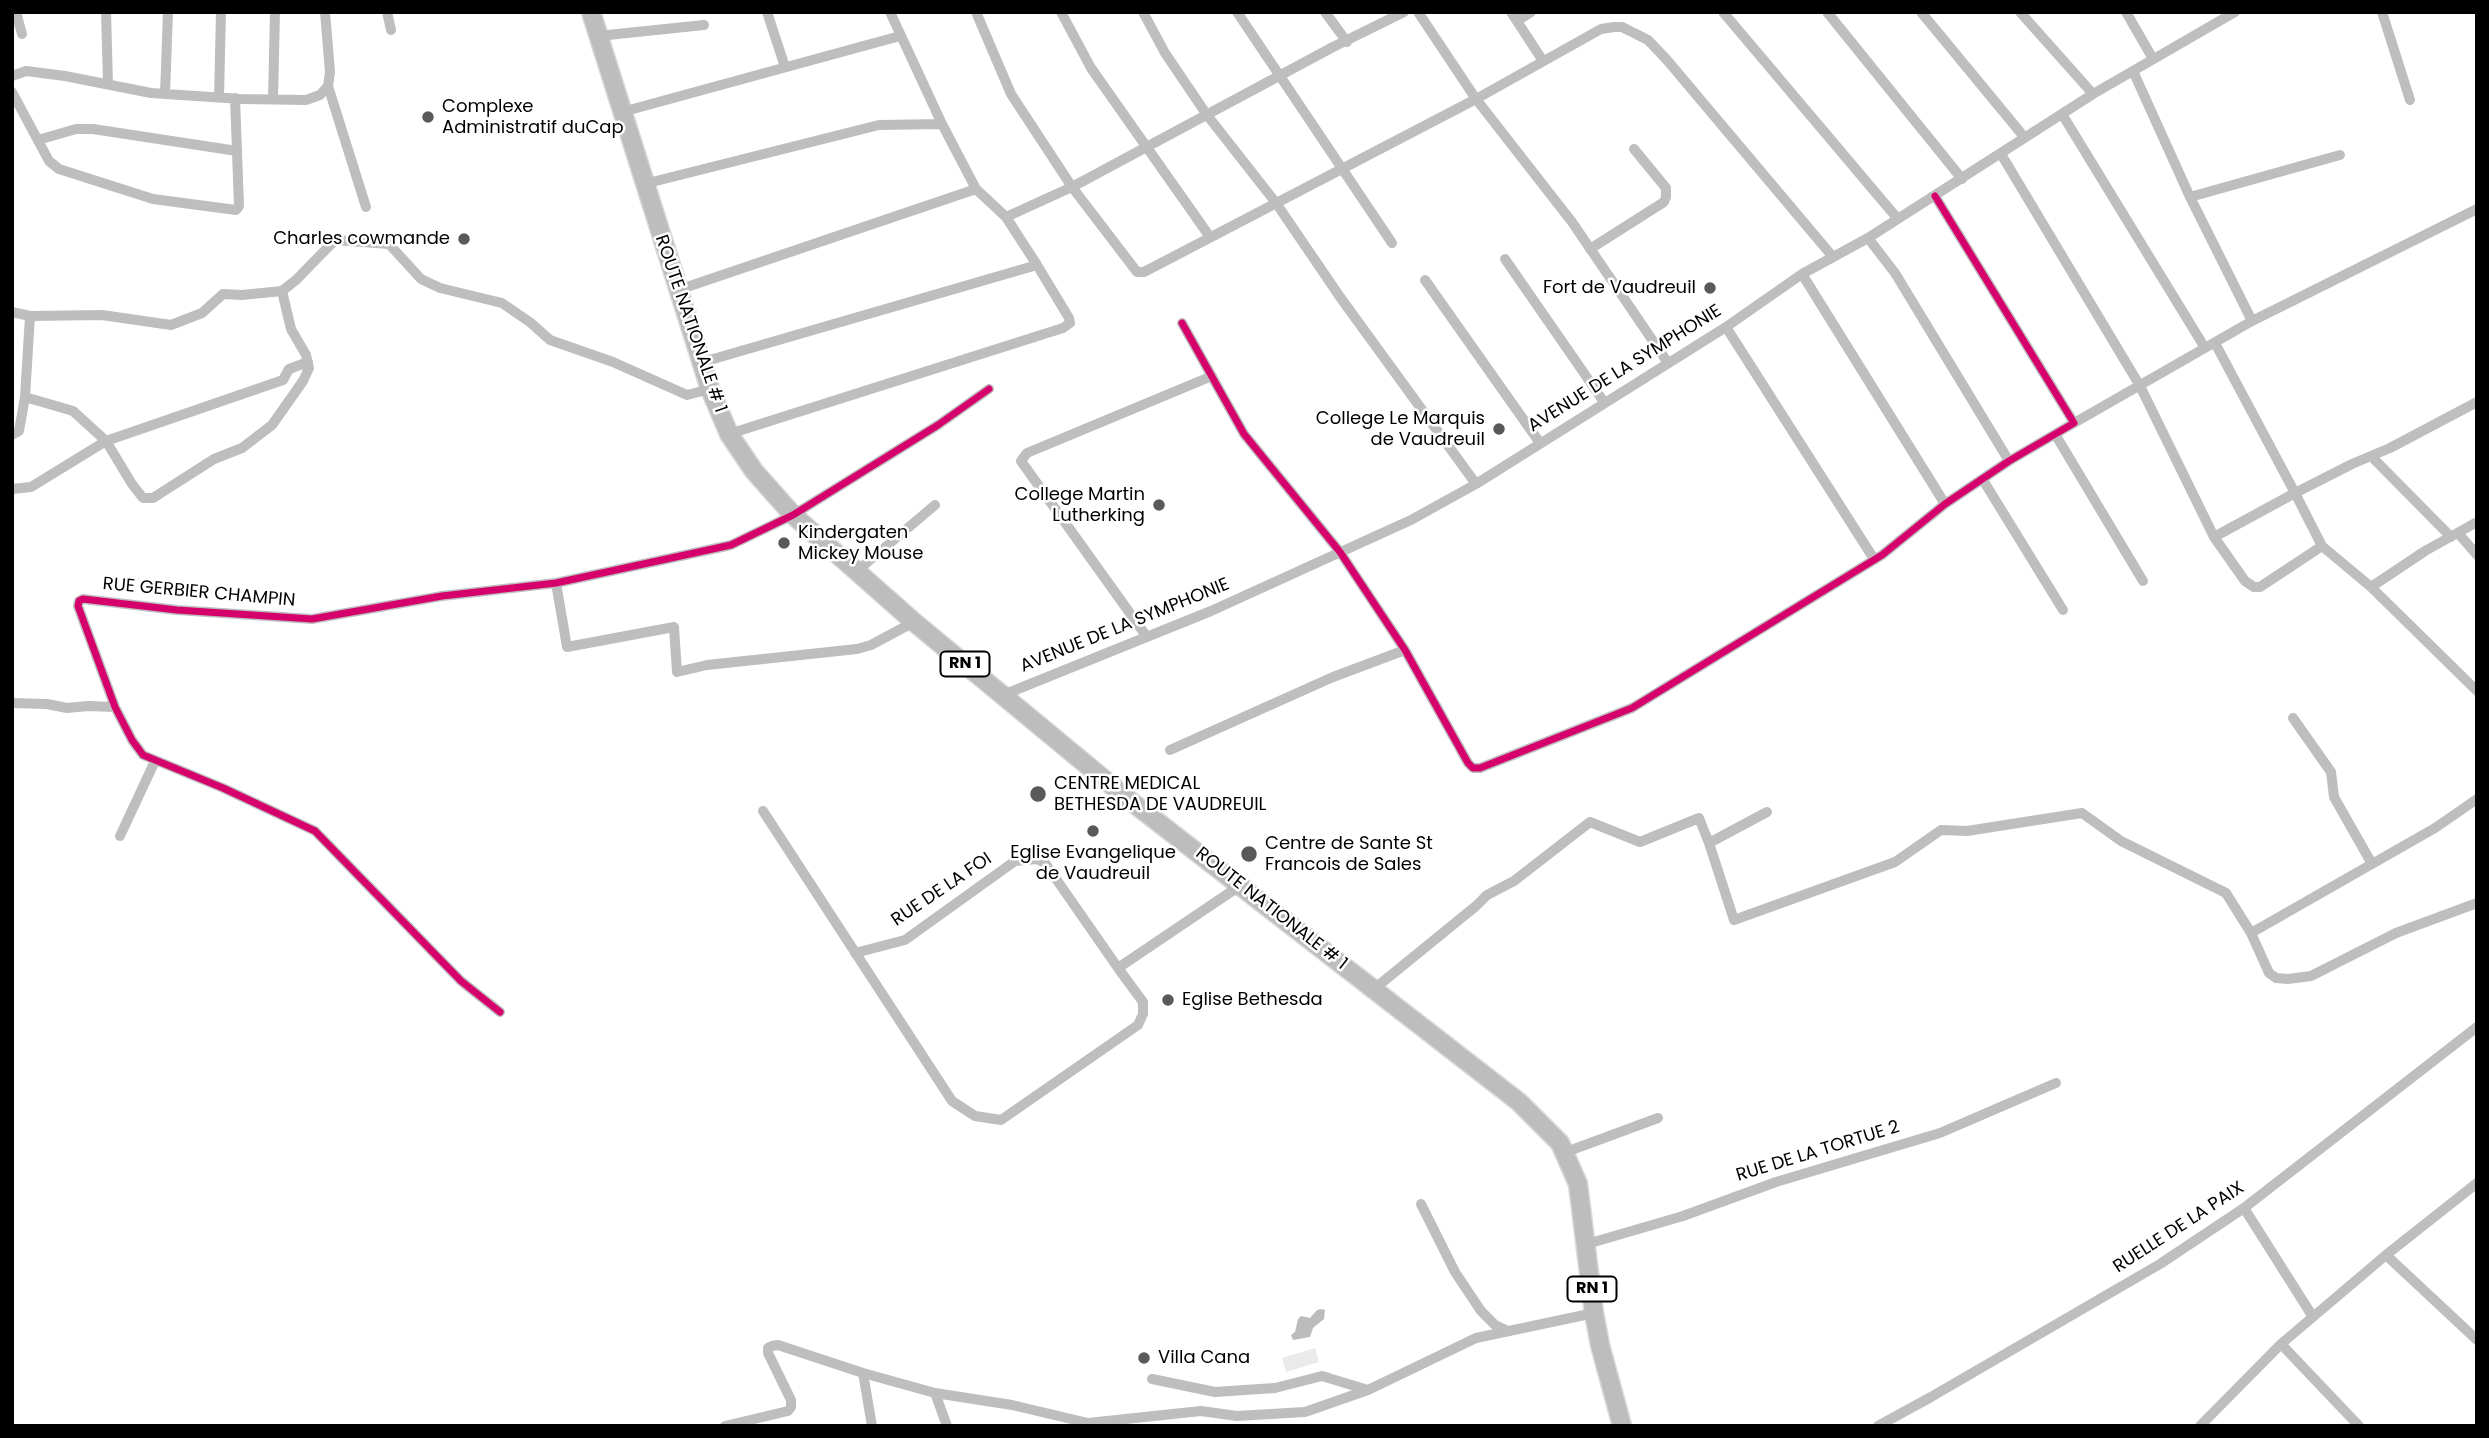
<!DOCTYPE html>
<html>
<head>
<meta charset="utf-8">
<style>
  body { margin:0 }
  #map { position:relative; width:2489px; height:1438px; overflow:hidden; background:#fff; font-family:Poppins,sans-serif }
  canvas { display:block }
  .frame { position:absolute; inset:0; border:14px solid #000; pointer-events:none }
</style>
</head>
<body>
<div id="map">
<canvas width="2489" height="1438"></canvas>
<div class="frame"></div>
</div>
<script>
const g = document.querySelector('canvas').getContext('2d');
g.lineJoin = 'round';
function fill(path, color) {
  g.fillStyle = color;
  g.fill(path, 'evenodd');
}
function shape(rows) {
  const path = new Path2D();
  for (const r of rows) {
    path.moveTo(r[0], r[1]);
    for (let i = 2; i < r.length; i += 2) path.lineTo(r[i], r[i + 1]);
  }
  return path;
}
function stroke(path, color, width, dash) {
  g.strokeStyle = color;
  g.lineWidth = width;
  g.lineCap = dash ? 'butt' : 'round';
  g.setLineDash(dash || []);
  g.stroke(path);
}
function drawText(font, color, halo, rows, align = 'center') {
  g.font = font + ' Poppins,sans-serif';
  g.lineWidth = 5;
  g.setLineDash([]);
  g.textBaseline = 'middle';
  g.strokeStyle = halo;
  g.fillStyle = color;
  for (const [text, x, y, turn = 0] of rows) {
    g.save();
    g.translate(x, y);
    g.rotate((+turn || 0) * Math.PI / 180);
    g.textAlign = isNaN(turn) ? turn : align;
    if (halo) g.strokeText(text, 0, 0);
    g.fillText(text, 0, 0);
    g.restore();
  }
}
fill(shape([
  [1315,1348,1319,1362,1286,1372,1282,1358]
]), '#eaeaea');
fill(shape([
  [1321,1309,1325,1310,1324,1319,1313,1328,1310,1337,1293,1340,1291,1335,1295,1332,1298,1319,1301,1316,1310,1318,1317,1310]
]), '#bcbcbc');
const primary = shape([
  [591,12,710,389,729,434,754,471,793,515,914,622,1128,799,1519,1102,1560,1143,1578,1184,1594,1313,1600,1345,1622,1426]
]);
stroke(primary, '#dbdbdb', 21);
stroke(shape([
  [16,12,22,34],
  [106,12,108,84],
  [387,12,391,30],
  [767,12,785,67],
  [976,12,1011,94,1072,187,1137,272,1144,272,1476,99,1601,29,1614,27,1622,27,1648,40,1667,60,1833,257],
  [1061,12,1091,68,1210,237],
  [1143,12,1165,53,1207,115,1276,203,1340,297,1476,484],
  [1237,12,1392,243],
  [1325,12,1347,42],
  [1418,12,1476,99,1572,222,1668,363],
  [1511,12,1543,61],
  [1723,12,1897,218],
  [1827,12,1962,179],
  [1921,12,2025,138],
  [2020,12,2093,94],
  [2126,12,2153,59],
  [2382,12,2410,100],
  [1517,21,1531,12],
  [598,36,704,25],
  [12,76,26,71,65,76,151,93,241,99,306,100,320,95,328,86,330,72,325,12],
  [328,86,366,207],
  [12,92,49,161,59,169,153,199,236,210,239,206,235,98],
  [165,94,168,12],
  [219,97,221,12],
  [273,99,275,12],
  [622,112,900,36],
  [2062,114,2205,348],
  [38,140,76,129,93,129,237,151],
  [2001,154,2140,386,2214,537,2245,581,2254,587,2260,587,2322,546],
  [644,184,879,125,942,124],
  [2190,197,2340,155],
  [1006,217,1072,187,1333,47,1404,12],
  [1868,238,1895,273,2009,461],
  [1590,249,1664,202,1666,197,1666,188,1634,149],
  [1505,259,1604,402],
  [1802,274,1945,504],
  [1425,280,1540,443],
  [678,290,976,189],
  [12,312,30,316,102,315,171,325,202,313,223,294,242,295,282,291,296,280,335,240,389,244,421,279,440,288,502,303,531,323,550,340,613,362,687,395,710,389],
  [2252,321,2477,209],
  [1182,323,1244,434,1340,552,1405,650,1468,763,1473,768,1480,768,1632,708,1882,555,1945,504,2009,461,2074,423,1935,196],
  [1726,327,1874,559],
  [2215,343,2295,493,2352,464,2390,448,2477,402],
  [703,362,1037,265],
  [25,397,30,316],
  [2074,423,2252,321,2190,197,2133,71],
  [729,434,1063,328,1070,323,1069,318,1037,265,1006,217,976,189,942,124,890,12],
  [2055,434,2143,581],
  [12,435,19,431,25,397,73,411,106,441,132,484,143,498,153,498,214,459,242,448,272,425,303,381,309,368,306,355,291,329,282,291],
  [2371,456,2451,537],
  [1983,480,2063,610],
  [12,489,31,487,106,441,283,380,289,369,308,362],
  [2458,533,2477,555],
  [2214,537,2295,493,2322,546,2371,587,2425,551,2477,522],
  [857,571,935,505],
  [556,583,567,647,674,627,677,672,707,665,857,649,871,645,914,622],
  [2371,587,2477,691],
  [1147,637,1021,461,1027,453,1212,376],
  [1003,695,1211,611,1411,520,1476,484,1726,327,1802,274,1868,238,2093,94,2235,12],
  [12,703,47,704,67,708,88,706,115,707],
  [2293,718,2331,772,2334,797,2372,864],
  [1170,750,1333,677,1405,650],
  [763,811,952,1101,975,1116,1001,1120,1138,1025,1143,1014,1143,1002,1118,968,1241,885],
  [120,836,155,761],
  [1709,843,1734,920,1895,862,1941,830,1967,831,2082,813,2121,841,2226,893,2251,933,2269,973,2276,978,2288,979,2311,976,2396,933,2477,903],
  [2251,933,2435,828,2477,799],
  [855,953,905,940,1015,861,1037,859,1045,863,1118,968],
  [1374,989,1476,906,1487,895,1514,881,1590,822,1640,842,1699,818,1709,843,1767,812],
  [500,1012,461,981,315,831,223,788,143,755,132,740,115,707,78,606,79,601,83,599,177,610,312,619,442,596,556,583,731,545,793,515,938,425,989,389],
  [1566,1152,1658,1118],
  [1421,1204,1455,1272,1481,1311,1495,1325,1508,1331],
  [2244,1208,2313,1317],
  [1587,1244,1683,1216,1776,1182,1940,1133,2056,1083],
  [2386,1255,2477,1340],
  [2281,1344,2359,1426],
  [863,1373,872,1426],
  [1152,1379,1215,1392,1275,1388,1322,1376,1368,1390],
  [935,1393,947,1426],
  [725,1426,788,1411,791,1407,791,1400,768,1353,768,1348,772,1346,778,1345,863,1373,935,1393,1012,1405,1088,1423,1201,1411,1237,1416,1305,1412,1368,1390,1476,1338,1594,1313],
  [1878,1426,1931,1397,2160,1264,2244,1208,2477,1027],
  [2200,1426,2281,1344,2386,1255,2477,1183]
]), '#bebebe', 10);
stroke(primary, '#bdbdbd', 18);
stroke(shape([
  [1182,323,1244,434,1340,552,1405,650,1468,763,1473,768,1480,768,1632,708,1882,555,1945,504,2009,461,2074,423,1935,196],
  [500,1012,461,981,315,831,223,788,143,755,132,740,115,707,78,606,79,601,83,599,177,610,312,619,442,596,556,583,731,545,793,515,938,425,989,389]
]), '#d6006c', 7);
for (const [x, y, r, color] of [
  [428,117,7,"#595959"],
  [464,239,7,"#595959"],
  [1710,288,7,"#595959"],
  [1499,429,7,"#595959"],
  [1159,505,7,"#595959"],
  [784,543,7,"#595959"],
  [1038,794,9,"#595959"],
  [1093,831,7,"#595959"],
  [1249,854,9,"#595959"],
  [1168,1000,7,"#595959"],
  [1144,1358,7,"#595959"]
]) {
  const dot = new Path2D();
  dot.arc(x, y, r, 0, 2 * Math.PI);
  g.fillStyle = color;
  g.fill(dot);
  stroke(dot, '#fff', 2.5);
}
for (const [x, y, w] of [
  [965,664,49],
  [1592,1289,49]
]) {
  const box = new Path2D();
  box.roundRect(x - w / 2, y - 12.5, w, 25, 5);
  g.fillStyle = '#fff';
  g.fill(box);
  stroke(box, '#000', 2);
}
drawText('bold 16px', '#000', null, [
  ["RN 1",965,664],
  ["RN 1",1592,1289]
]);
drawText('18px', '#000', '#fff', [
  ["Complexe",442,107],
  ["Administratif duCap",442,128],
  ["Charles cowmande",450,239,"right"],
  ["Fort de Vaudreuil",1696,288,"right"],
  ["College Le Marquis",1485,419,"right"],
  ["de Vaudreuil",1485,440,"right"],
  ["College Martin",1145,495,"right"],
  ["Lutherking",1145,516,"right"],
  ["Kindergaten",798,533],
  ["Mickey Mouse",798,554],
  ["CENTRE MEDICAL",1054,784],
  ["BETHESDA DE VAUDREUIL",1054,805],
  ["Centre de Sante St",1265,844],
  ["Francois de Sales",1265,865],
  ["Eglise Evangelique",1093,853,"center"],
  ["de Vaudreuil",1093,874,"center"],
  ["Eglise Bethesda",1182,1000],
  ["Villa Cana",1158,1358]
], 'left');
drawText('18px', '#000', '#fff', [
  ["ROUTE NATIONALE # 1",690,324,71],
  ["AVENUE DE LA SYMPHONIE",1625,369,-32],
  ["RUE GERBIER CHAMPIN",199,593,5],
  ["AVENUE DE LA SYMPHONIE",1125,626,-22],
  ["RUE DE LA FOI",942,890,-34],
  ["ROUTE NATIONALE # 1",1271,909,38],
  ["RUE DE LA TORTUE 2",1818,1152,-17],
  ["RUELLE DE LA PAIX",2179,1228,-33]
]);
</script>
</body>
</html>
